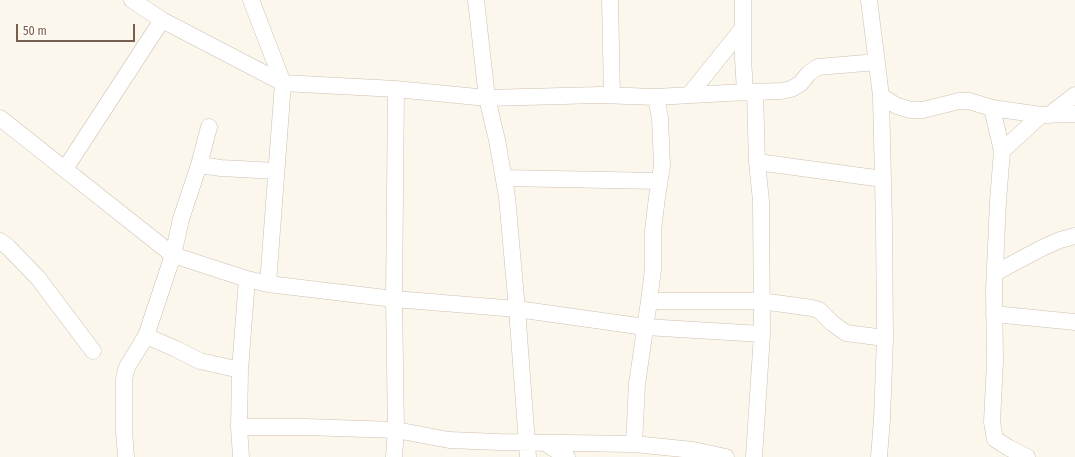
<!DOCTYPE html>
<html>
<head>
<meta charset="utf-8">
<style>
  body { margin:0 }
  #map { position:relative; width:1075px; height:457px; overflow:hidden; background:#fcf7ec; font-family:"Fira Sans Condensed",sans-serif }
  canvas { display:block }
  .scale { position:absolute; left:16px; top:24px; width:119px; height:18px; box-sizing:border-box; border:2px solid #785e4e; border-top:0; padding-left:5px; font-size:12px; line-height:14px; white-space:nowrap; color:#785e4e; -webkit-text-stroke:3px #fffaf3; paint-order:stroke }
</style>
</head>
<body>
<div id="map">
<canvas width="1075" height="457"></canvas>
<div class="scale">50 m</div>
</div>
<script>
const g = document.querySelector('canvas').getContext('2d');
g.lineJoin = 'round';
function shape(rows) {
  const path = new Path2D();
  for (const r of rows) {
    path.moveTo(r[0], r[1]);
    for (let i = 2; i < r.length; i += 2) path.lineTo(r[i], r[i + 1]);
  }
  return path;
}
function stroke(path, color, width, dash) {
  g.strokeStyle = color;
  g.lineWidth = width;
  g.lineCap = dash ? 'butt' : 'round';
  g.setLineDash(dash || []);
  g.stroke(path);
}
const minor = shape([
  [132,0,162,20,283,83,396,89,487,98,600,95,656,97,727,93,781,91,791,89,800,84,809,73,818,67,877,62],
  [251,0,283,83,268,284],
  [476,0,487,98,497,140,507,197,517,309,528,457],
  [610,0,612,95],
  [743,0,743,58,745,92],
  [869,0,881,96,884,224,885,338,882,419,879,457],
  [689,95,743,28],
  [881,96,897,106,911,110,923,110,959,101,969,101,992,108,1041,115,1075,114],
  [992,108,1002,151,998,201,994,290,995,361,992,422,995,439,1009,448,1027,457],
  [1049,115,1075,95],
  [0,118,173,255,247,279,268,284,394,299,517,309,645,327,762,334],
  [1002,151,1041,115],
  [757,162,883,179],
  [199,165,221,168,276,171],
  [65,169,162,20],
  [504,178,659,181],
  [0,241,8,247,38,278,93,351],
  [995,273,1042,248,1060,240,1075,236],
  [649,301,761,301,812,308,819,310,832,323,846,333,885,338],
  [994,314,1075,322],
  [146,336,176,349,200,361,240,370],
  [239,427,305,427,396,430,449,440,499,442,634,444,693,450,726,457],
  [545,443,567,457],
  [634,444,637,384,649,301,653,269,653,231,657,197,662,166,660,118,656,97],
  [126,457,124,431,124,379,127,367,146,336,173,255,181,219,199,165,209,127],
  [241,457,239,427,240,370,247,279],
  [394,457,396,430,394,299,396,89],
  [754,457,762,334,761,201,757,162,755,92]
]);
stroke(minor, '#cfbfb1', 17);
stroke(minor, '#fff', 16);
</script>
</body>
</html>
